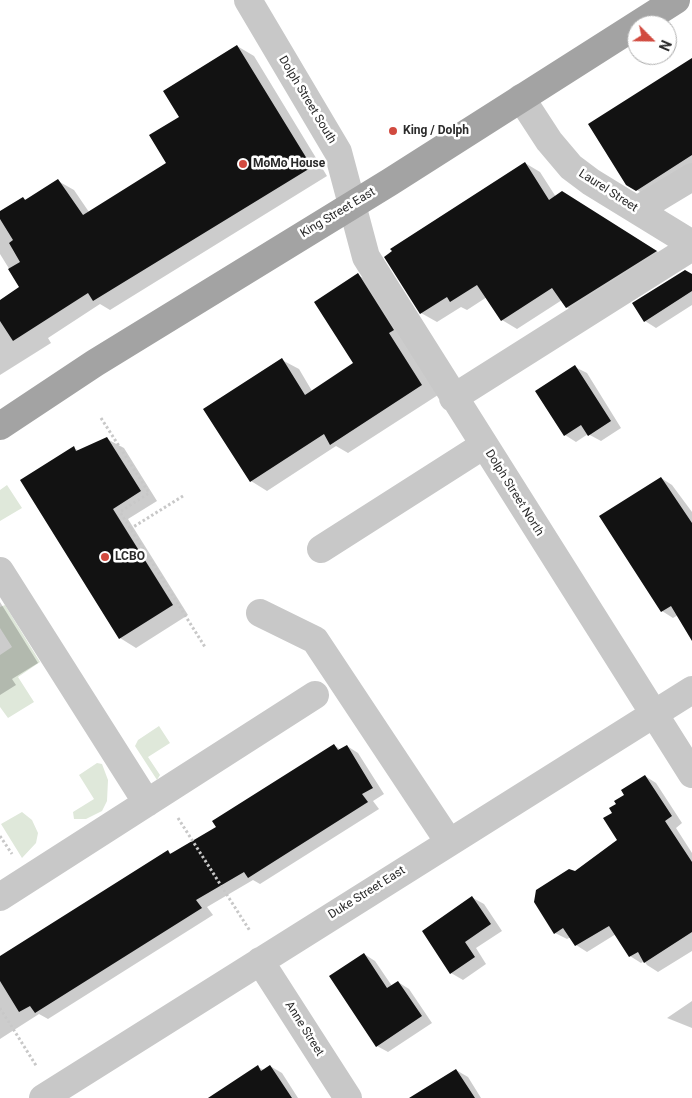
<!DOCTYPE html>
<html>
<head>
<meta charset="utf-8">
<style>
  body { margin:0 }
  #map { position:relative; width:692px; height:1098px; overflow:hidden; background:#fff; font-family:Roboto,sans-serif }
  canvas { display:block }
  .north { position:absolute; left:627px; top:15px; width:50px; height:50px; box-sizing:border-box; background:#fff; border:1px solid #aaa; border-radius:50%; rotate:113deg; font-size:14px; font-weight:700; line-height:20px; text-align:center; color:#2b2b2b }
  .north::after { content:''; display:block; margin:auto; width:18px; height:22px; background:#d14a3f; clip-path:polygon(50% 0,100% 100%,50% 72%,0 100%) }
</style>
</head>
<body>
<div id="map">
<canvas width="692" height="1098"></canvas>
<div class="north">N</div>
</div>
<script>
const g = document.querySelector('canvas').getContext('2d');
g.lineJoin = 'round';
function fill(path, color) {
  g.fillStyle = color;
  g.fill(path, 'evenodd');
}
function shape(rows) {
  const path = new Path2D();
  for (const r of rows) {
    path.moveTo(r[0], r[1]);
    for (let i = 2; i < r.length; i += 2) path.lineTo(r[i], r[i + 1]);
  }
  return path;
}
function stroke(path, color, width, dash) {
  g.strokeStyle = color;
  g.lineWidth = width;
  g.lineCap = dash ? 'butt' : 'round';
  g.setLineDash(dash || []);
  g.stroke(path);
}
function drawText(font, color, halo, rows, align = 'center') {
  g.font = font + ' Roboto,sans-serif';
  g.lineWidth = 5;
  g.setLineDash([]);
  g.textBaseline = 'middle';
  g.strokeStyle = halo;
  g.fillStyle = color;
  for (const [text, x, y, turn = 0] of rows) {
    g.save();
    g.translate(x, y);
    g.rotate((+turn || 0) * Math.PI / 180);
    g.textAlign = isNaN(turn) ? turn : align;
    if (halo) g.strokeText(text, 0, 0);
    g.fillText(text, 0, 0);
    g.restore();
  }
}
fill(shape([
  [7,485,22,508,0,521,0,490],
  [5,605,40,662,18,677,34,702,8,718,0,707,0,655,12,647,0,628,0,607],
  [159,726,170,743,148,757,160,775,157,780,135,746,138,740],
  [97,763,102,764,108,780,107,801,102,811,86,819,74,819,73,812,94,799,79,775],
  [22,812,32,820,38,833,36,843,22,858,1,824]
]), '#dfe8da');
fill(shape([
  [237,46,254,56,327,176,110,310,100,304,48,338,51,343,0,375,0,301,21,288,0,254,0,213,23,198,26,200,58,181,74,190,89,212,168,164,181,118],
  [692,60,692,175,653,200,627,184],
  [525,163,540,172,556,197,578,202,671,260,582,316,566,307,562,300,517,329,502,320,487,297,467,310,461,307,437,322,421,313],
  [358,275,374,284,438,395,348,453,336,446,267,491,251,481,282,360,299,369,312,391,355,364],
  [692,275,692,305,656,328,645,321,634,304],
  [575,367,587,373,621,428,601,441,588,434,576,442,565,435],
  [107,439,124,448,157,501,128,519,188,615,136,648,120,638,74,448,79,451],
  [661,478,672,485,692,512,692,629,678,615,673,618,662,611],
  [0,602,38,663,12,679,16,685,0,695],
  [334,745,341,750,347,746,358,753,384,794,373,801,379,809,260,884,253,880,207,907,213,915,48,1019,39,1014,0,1039,0,966,168,852,172,854,217,828],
  [645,776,656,783,682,823,676,828,692,853,692,951,658,972,647,965,644,961,641,963,630,956,616,934,587,952,576,945,571,937,567,939,555,933,575,872,619,841,613,814,618,804],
  [473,898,484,904,502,931,476,948,486,964,463,980,451,973],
  [364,954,375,961,392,986,398,982,409,989,432,1023,388,1052,377,1046],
  [692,1001,692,1028,667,1018],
  [270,1066,282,1073,298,1098,208,1098,258,1067,264,1070],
  [456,1070,468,1077,481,1098,425,1098]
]), '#0003');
fill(shape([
  [237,45,312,167,93,301,88,293,13,341,0,321,0,300,19,287,8,269,20,262,9,243,13,240,0,219,0,211,23,197,25,200,58,179,83,215,166,163,149,135,179,117,163,91],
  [692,58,692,155,636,191,626,185,588,124],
  [525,162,549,200,562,191,657,251,566,308,552,288,501,321,477,285,450,302,447,297,420,314,384,257,392,251,390,249],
  [685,270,692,274,692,291,644,322,632,303],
  [358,273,394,330,389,333,422,385,330,445,324,434,250,482,203,409,282,358,305,395,353,363,314,302],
  [575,365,611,421,588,436,581,425,564,436,535,391],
  [107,437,141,491,113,509,173,605,119,639,20,480,74,446,76,451],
  [661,477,692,523,692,641,671,606,661,612,599,516],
  [334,744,338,750,347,745,373,788,362,794,368,802,248,878,244,872,196,900,202,908,35,1013,30,1006,19,1012,0,981,0,956,168,850,170,854,216,827,212,821],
  [645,775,672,816,665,821,692,862,692,932,644,963,638,952,629,957,609,926,575,946,563,928,554,934,534,902,536,890,569,869,575,871,617,840,603,818,612,813,609,808,616,804,614,801,624,795,621,790],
  [472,896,491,924,465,942,475,957,450,974,422,931],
  [364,953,387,988,398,981,422,1016,376,1047,329,976],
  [258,1065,261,1071,270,1065,292,1098,208,1098],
  [456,1069,475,1098,409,1098]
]), '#121212');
stroke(shape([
  [101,418,149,493,120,512,205,647],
  [130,529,183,496],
  [178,818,250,931],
  [0,836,12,854],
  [0,1008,37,1067]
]), '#c8c8c8', 3, [2.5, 2.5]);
stroke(shape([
  [248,0,338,152,366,257,692,774],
  [521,98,549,141,571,167,591,182,692,244],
  [637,210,692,177],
  [453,398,692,247],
  [321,549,484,445],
  [0,571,147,803],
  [260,613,315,640,449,842],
  [0,897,315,695],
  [260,961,348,1098],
  [43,1098,692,690]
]), '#c8c8c8', 28);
stroke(shape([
  [0,426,95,363,390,182,676,0]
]), '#a3a3a3', 28);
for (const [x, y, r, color] of [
  [393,131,5,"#d14a3f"],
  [243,164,5,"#d14a3f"],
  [105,557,5,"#d14a3f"]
]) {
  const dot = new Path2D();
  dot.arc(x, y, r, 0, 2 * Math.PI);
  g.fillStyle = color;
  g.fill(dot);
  stroke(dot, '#fff', 2);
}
drawText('12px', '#2b2b2b', '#fff', [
  ["Dolph Street South",307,100,59],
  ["Laurel Street",608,191,33],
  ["King Street East",338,213,-31],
  ["Dolph Street North",514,493,58],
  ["Duke Street East",367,893,-32],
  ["Anne Street",304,1029,58]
]);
drawText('bold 12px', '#2b2b2b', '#fff', [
  ["King / Dolph",403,131],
  ["MoMo House",253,164],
  ["LCBO",115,557]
], 'left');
</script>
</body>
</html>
